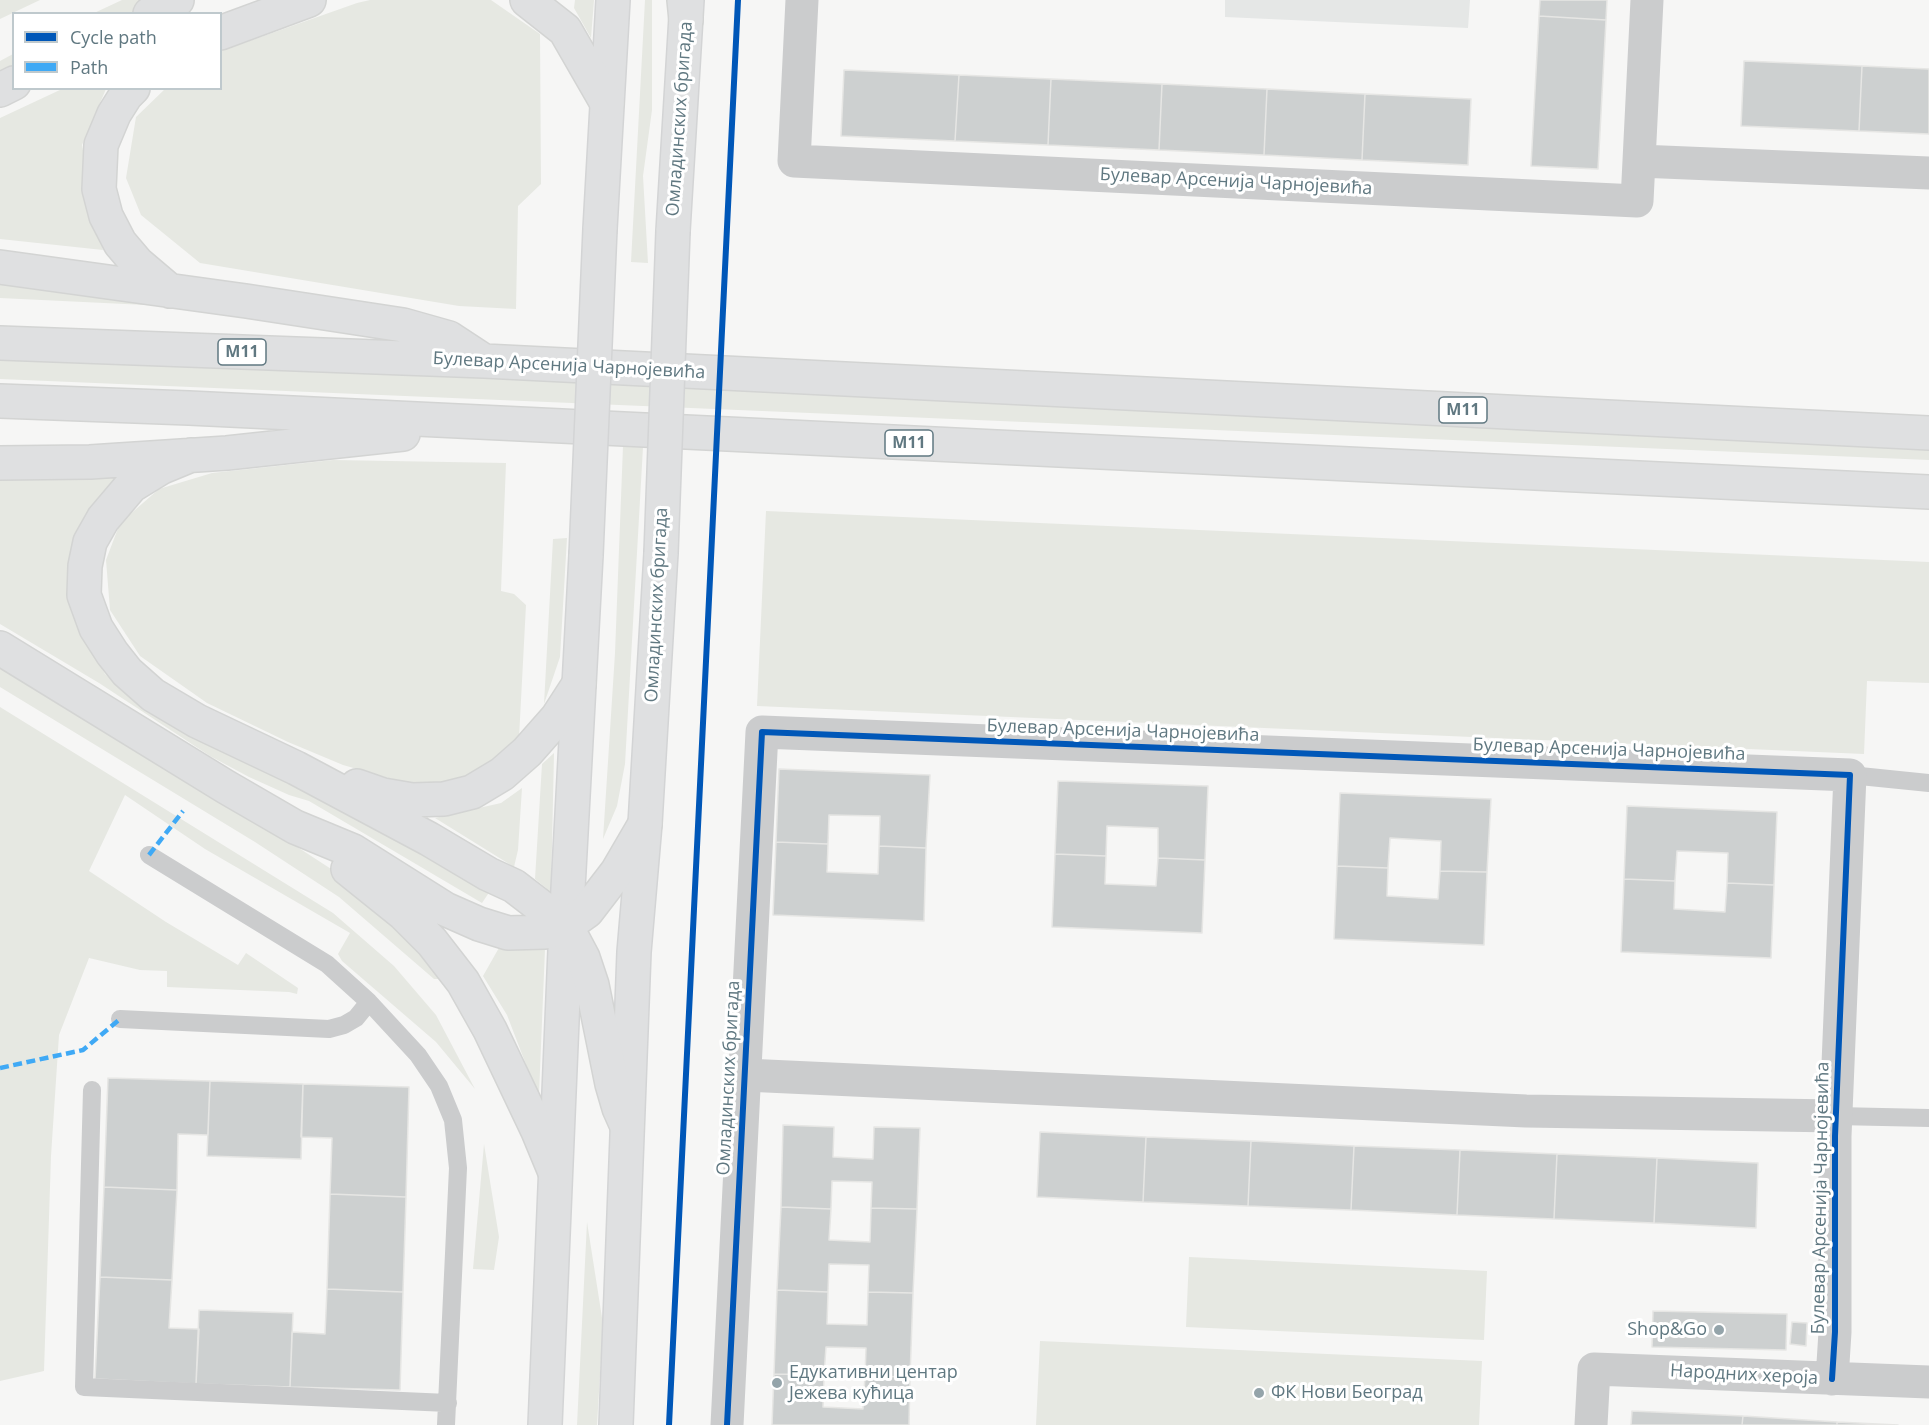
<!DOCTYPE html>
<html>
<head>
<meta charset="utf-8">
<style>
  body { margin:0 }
  #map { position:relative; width:1929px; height:1425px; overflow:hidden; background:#f6f6f5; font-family:"Open Sans",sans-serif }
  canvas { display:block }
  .legend { position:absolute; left:12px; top:12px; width:210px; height:78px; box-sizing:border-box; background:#fff; border:2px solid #bfc9cd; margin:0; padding:8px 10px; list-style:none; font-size:18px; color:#607881 }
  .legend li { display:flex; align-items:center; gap:12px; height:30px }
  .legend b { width:30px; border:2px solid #bfc9cd }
</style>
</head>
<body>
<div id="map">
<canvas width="1929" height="1425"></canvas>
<ul class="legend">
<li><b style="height:8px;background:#0057b8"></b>Cycle path</li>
<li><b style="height:8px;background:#3fa9f5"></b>Path</li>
</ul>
</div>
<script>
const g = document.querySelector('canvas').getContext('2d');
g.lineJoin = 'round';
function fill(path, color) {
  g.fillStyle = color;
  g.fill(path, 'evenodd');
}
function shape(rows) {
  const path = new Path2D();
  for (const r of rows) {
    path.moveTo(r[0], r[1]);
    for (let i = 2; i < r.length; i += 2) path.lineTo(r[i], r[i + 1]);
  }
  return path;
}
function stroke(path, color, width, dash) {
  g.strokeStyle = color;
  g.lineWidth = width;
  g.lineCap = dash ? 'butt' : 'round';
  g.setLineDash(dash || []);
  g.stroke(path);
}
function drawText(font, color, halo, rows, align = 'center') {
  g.font = font + ' "Open Sans",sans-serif';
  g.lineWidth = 6;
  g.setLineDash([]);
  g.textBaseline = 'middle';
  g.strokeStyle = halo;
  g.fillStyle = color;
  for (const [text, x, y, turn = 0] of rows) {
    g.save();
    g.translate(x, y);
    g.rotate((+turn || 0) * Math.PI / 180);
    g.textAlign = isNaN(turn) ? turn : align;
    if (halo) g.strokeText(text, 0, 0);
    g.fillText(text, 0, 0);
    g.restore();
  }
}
fill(shape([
  [1225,0,1470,0,1468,28,1225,17]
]), '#e5e7e6');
fill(shape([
  [0,0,40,0,0,19],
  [122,0,159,0,132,13,92,14],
  [370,0,491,0,540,34,541,184,518,206,516,309,459,306,200,263,141,215,126,178,136,117,165,89,220,88,221,51,357,3],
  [575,0,594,0,591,38,574,8],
  [645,0,652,0,652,110,643,176,648,263,631,262],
  [13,54,13,74,0,80,0,61],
  [62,89,106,89,82,145,103,250,0,239,0,118],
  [0,278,208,308,0,298],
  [0,354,1929,438,1929,460,0,379],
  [623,446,643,447,625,764,617,806,603,839,615,653],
  [333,460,506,463,501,591,514,594,526,605,519,738,482,770,453,782,420,784,392,779,343,765,288,742,207,703,140,656,110,610,106,560,120,523,159,489,212,473],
  [118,477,80,627,105,674,153,715,217,745,409,842,490,891,482,903,309,801,289,795,249,777,210,756,99,683,0,624,0,479],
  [766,511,1929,562,1929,683,1867,681,1864,754,757,706],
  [567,538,560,657,544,704,553,539],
  [0,663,248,815,365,891,452,979,434,979,339,897,255,842,0,687],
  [0,707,333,913,394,966,436,1015,475,1089,436,1042,342,961,338,954,350,933,205,849,125,795,89,871,166,922,238,965,246,953,298,988,297,994,289,992,167,987,167,971,140,970,89,958,59,1035,51,1156,44,1371,0,1381],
  [554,753,551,892,535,879,542,764],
  [522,788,518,850,514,867,435,818,501,803],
  [500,946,545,949,539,1094,535,1088,507,1015,483,976],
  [484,1144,499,1237,494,1270,473,1269],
  [587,1222,603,1324,597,1425,577,1425],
  [1189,1257,1487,1271,1484,1340,1186,1327],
  [1040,1341,1482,1361,1479,1425,1036,1425]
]), '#e6e8e2');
const building = shape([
  [1540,0,1607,0,1606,20,1539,16,1540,0],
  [1539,16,1606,20,1598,169,1531,166,1539,16],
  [1744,61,1862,66,1859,131,1741,126,1744,61],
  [1862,66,1929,69,1929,134,1859,131,1862,66],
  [844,70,959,75,955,141,841,136,844,70],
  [959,75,1051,79,1048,145,955,141,959,75],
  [1051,79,1162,84,1159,150,1048,145,1051,79],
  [1162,84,1267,89,1264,155,1159,150,1162,84],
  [1267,89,1365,94,1362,160,1264,155,1267,89],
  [1365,94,1471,99,1468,165,1362,160,1365,94],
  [779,769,930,775,926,848,879,846,880,816,829,815,828,844,776,842,779,769],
  [1058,781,1208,786,1205,860,1158,858,1158,828,1107,826,1106,856,1055,854,1058,781],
  [1340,793,1491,799,1487,872,1440,871,1441,841,1390,838,1388,868,1337,866,1340,793],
  [1627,806,1777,812,1774,885,1727,883,1728,853,1677,851,1675,881,1624,879,1627,806],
  [776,842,828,844,827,872,878,874,879,846,926,848,924,921,773,915,776,842],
  [1055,854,1106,856,1105,884,1156,886,1158,858,1205,860,1202,933,1052,927,1055,854],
  [1337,866,1388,868,1387,896,1438,899,1440,871,1487,872,1484,945,1334,939,1337,866],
  [1624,879,1675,881,1674,909,1725,912,1727,883,1774,885,1771,958,1621,952,1624,879],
  [108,1078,210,1081,208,1135,178,1134,177,1190,104,1187,108,1078],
  [210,1081,303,1084,301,1159,207,1156,210,1081],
  [303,1084,409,1087,406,1197,330,1194,332,1138,301,1137,303,1084],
  [783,1125,834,1127,833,1157,871,1159,873,1159,874,1127,920,1128,917,1209,871,1208,872,1182,832,1181,831,1209,781,1207,783,1125],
  [1040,1132,1146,1137,1143,1202,1037,1197,1040,1132],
  [1146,1137,1251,1141,1248,1206,1143,1202,1146,1137],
  [1251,1141,1354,1146,1351,1210,1248,1206,1251,1141],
  [1354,1146,1460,1150,1457,1215,1351,1210,1354,1146],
  [1460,1150,1557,1154,1554,1219,1457,1215,1460,1150],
  [1557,1154,1657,1158,1654,1223,1554,1219,1557,1154],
  [1657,1158,1758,1163,1756,1228,1654,1223,1657,1158],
  [104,1187,177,1190,172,1280,100,1277,104,1187],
  [330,1194,406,1197,403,1292,327,1289,330,1194],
  [781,1207,831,1209,829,1240,870,1242,871,1208,917,1209,913,1293,868,1292,869,1265,829,1264,828,1292,777,1290,781,1207],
  [100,1277,172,1280,169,1328,199,1329,196,1384,95,1379,100,1277],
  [327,1289,403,1292,400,1390,290,1387,292,1332,325,1334,327,1289],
  [777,1290,828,1292,827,1324,867,1325,868,1292,913,1293,910,1377,865,1376,866,1348,826,1347,824,1375,774,1374,777,1290],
  [199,1310,293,1313,290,1387,196,1384,199,1310],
  [1653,1311,1787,1314,1786,1350,1652,1347,1653,1311],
  [1792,1322,1807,1323,1806,1346,1790,1344,1792,1322],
  [774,1374,824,1375,823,1407,863,1409,865,1376,910,1377,909,1425,772,1425,774,1374],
  [1632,1411,1743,1416,1742,1425,1631,1425,1632,1411],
  [1743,1416,1837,1422,1837,1425,1742,1425,1743,1416],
  [1837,1422,1898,1425,1837,1425,1837,1422]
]);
fill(building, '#cdd0d0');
stroke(building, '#e6e6e4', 1.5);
const secondary = shape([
  [600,229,613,0],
  [673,231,687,0],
  [545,1425,566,926,586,555],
  [616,1425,634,952,645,824,661,553]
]);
const highway = shape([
  [527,0,565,30,607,103],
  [684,0,686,20],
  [150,14,177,0],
  [220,33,309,0],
  [133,88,126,95,114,114,101,145,99,189,106,216,120,243,137,263,170,291],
  [0,90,14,83],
  [0,267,246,301,403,325,449,338,481,359],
  [0,343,484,361,1929,433],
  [0,401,189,408,1929,492],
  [191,455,162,467,131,486,103,519,90,542,85,566,84,595,96,628,112,653,127,672,153,695,197,721,296,768,429,839,488,874,514,886,566,926,583,958,592,985,612,1084,619,1108,627,1126],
  [0,463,90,462,227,453,403,434],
  [0,648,226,787,295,827,353,851,445,909,479,924,508,933,545,932,566,926,587,911,617,872,645,824],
  [357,786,383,795,412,800,444,799,472,792,502,774,527,752,557,718,579,684],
  [348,869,404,914,432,942,463,982,490,1030,538,1131,555,1172]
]);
stroke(secondary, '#d3d4d5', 36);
stroke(highway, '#d3d4d3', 36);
stroke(shape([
  [1850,775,1929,783],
  [149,855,327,964,369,1002],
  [120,1019,329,1029,344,1025,356,1018,369,1002,418,1055,439,1086,453,1120,458,1168,446,1425],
  [92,1090,84,1387,448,1403],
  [1836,1116,1929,1118]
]), '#cbcccd', 18);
stroke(shape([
  [802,0,794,161,1637,201,1647,0],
  [1639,161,1929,173],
  [745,1075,1526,1111,1836,1116],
  [727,1425,762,732,1850,775,1835,1136,1835,1332,1832,1379],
  [1591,1425,1594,1369,1929,1382]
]), '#cbcccd', 33);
stroke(secondary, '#dfe0e1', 33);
stroke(highway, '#dfe0e1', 33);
const secondaryBridge = shape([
  [661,553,673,231],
  [586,555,600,229]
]);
stroke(secondaryBridge, '#d3d4d5', 36, []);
stroke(secondaryBridge, '#dfe0e1', 33);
stroke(shape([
  [149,855,183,811],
  [0,1068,83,1050,120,1019]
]), '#3fa9f5', 4.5, [9, 4.5]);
stroke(shape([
  [669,1425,738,0],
  [727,1425,762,732,1850,775,1835,1136,1835,1332,1832,1379]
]), '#0057b8', 6);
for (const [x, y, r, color] of [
  [1719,1330,6,"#94a4aa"],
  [777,1383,6,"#94a4aa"],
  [1259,1393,6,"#94a4aa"]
]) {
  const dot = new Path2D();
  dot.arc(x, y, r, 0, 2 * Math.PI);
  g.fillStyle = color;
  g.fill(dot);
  stroke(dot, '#fff', 2);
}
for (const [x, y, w] of [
  [242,352,48],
  [1463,410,48],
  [909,443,48]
]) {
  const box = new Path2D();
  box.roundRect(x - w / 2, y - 13, w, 26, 4.5);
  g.fillStyle = '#fff';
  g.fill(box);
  stroke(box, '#607881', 1.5);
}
drawText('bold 16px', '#607881', null, [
  ["M11",242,352],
  ["M11",1463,410],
  ["M11",909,443]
]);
drawText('18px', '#607881', '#fff', [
  ["Омладинских бригада",680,119,-86],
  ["Булевар Арсенија Чарнојевића",1236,182,3],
  ["Булевар Арсенија Чарнојевића",569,366,3],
  ["Омладинских бригада",657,605,-87],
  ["Булевар Арсенија Чарнојевића",1123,731,2],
  ["Булевар Арсенија Чарнојевића",1609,750,2],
  ["Омладинских бригада",729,1078,-87],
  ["Булевар Арсенија Чарнојевића",1821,1198,-89],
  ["Народних хероја",1744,1375,3]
]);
drawText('18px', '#607881', '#fff', [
  ["Shop&Go",1707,1330,"right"],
  ["Едукативни центар",789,1373],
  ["Јежева кућица",789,1394],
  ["ФК Нови Београд",1271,1393]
], 'left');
</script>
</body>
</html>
